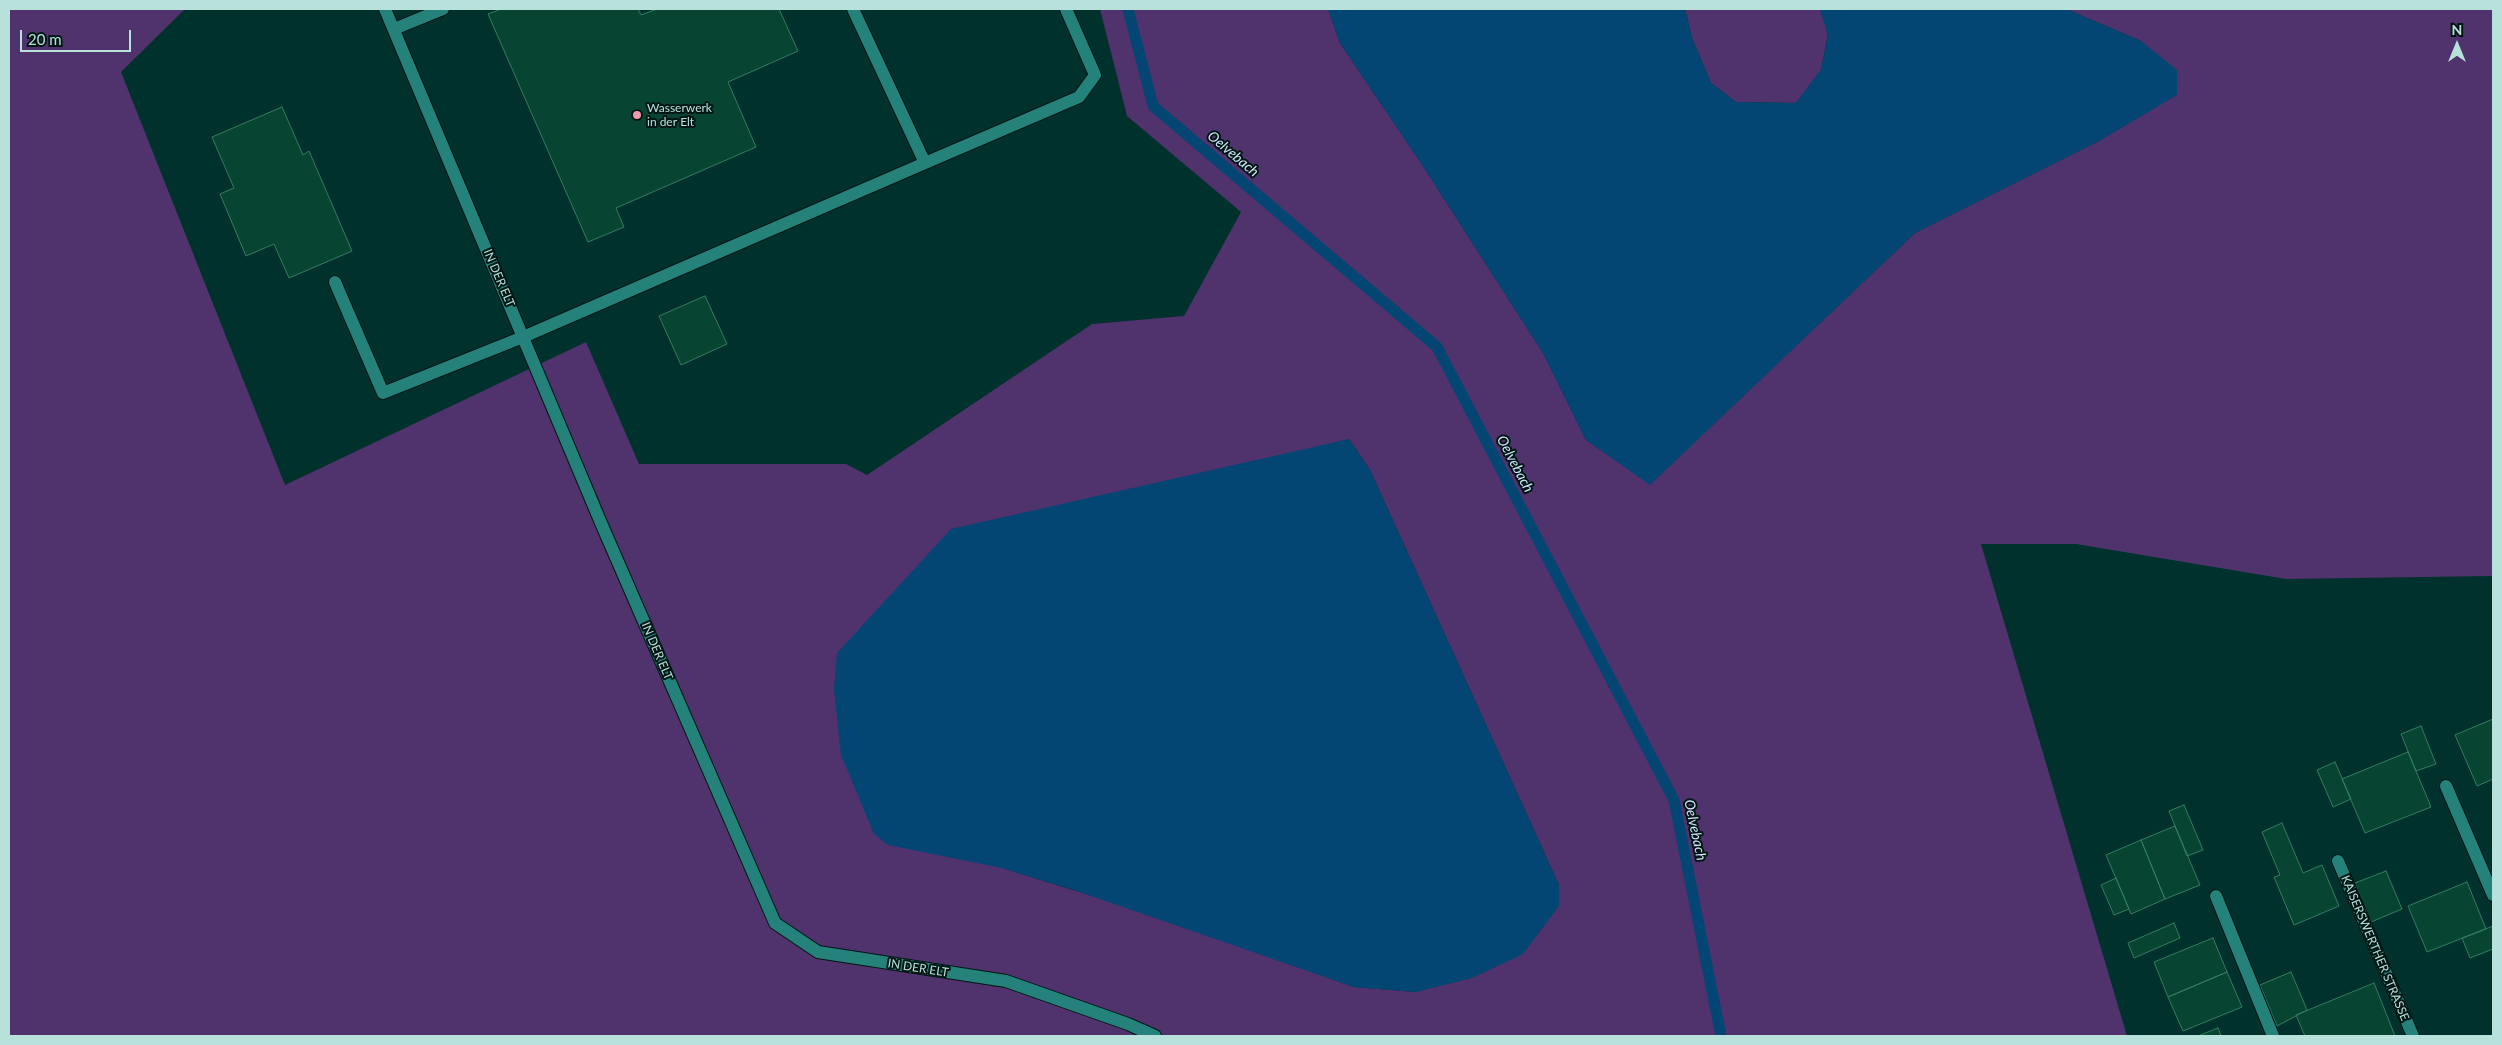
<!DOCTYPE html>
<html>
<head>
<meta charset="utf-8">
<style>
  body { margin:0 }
  #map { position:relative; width:2502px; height:1045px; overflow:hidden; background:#00312c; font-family:Lato,sans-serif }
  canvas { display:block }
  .frame { position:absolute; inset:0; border:10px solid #b9e1db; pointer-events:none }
  .north { position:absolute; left:2432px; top:20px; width:50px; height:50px; -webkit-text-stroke:4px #001614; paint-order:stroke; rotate:0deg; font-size:14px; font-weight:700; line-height:20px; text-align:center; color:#b9e1db }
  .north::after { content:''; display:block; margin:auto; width:18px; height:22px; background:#b9e1db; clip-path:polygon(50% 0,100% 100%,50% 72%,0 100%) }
  .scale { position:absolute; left:20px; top:30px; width:111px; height:22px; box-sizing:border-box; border:2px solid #b9e1db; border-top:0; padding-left:6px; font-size:15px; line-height:18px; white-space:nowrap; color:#b9e1db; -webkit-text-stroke:4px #001614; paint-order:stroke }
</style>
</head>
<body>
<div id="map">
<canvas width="2502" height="1045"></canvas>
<div class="frame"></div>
<div class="north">N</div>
<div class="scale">20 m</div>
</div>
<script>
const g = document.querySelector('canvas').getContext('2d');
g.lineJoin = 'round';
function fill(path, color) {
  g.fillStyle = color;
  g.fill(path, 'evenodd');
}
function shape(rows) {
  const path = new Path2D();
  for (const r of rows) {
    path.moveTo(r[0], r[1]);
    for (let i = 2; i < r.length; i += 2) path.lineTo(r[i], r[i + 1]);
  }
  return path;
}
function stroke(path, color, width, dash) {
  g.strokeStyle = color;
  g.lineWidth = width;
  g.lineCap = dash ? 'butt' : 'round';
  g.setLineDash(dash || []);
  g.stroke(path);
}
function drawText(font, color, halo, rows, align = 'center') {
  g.font = font + ' Lato,sans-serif';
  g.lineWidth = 4;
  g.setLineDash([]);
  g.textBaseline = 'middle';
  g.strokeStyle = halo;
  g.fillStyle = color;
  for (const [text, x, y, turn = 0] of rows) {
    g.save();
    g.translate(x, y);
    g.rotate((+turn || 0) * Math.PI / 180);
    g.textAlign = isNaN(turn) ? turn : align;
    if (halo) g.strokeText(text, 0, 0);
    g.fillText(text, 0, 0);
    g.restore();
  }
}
fill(shape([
  [9,9,185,9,121,72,285,485,586,342,639,464,846,464,867,475,1092,324,1184,316,1241,212,1127,116,1100,9,1328,9,1340,43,1423,166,1543,353,1586,440,1650,484,1915,233,2101,140,2141,41,2066,9,2493,9,2493,576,2286,579,2076,544,1981,544,2127,1036,9,1036],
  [1349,439,1370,470,1559,885,1416,992,1354,987,1134,909,1002,868],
  [1685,9,1820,9,1828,34,1821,70,1796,103,1736,102,1711,83,1692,38]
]), '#50326c');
fill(shape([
  [1328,9,1685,9,1692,38,1711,83,1736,102,1796,103,1821,70,1828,35,1820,9,2066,9,2141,41,2177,70,2177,95,2101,140,1915,233,1650,485,1586,440,1543,353,1423,166,1340,43],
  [1349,439,1370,470,1559,885,1559,906,1523,954,1472,978,1416,992,1354,987,1074,890,1002,868,888,845,874,834,841,755,834,689,837,653,951,529]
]), '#034673');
stroke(shape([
  [1128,9,1153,106,1437,347,1674,800,1721,1036]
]), '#034673', 11);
const building = shape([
  [501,9,638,9,641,15,657,9,779,9,798,51,728,82,756,147,616,208,624,227,588,242,488,14,501,9],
  [282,107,303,155,309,151,352,251,289,278,274,244,246,256,220,194,234,188,212,137,282,107],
  [705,296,727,344,681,365,659,316,705,296],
  [2493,719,2493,779,2477,786,2455,735,2493,719],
  [2421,726,2436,764,2416,771,2401,734,2421,726],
  [2408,752,2431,807,2365,833,2342,779,2408,752],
  [2335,762,2351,799,2333,807,2317,770,2335,762],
  [2184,805,2203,850,2187,856,2169,811,2184,805],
  [2282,823,2303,873,2322,865,2339,906,2294,925,2274,877,2280,875,2262,832,2282,823],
  [2175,826,2200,885,2165,899,2141,840,2175,826],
  [2141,840,2165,899,2131,914,2106,855,2141,840],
  [2386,871,2402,909,2371,922,2355,883,2386,871],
  [2116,878,2129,909,2114,915,2101,885,2116,878],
  [2467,882,2486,929,2427,952,2408,906,2467,882],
  [2174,923,2180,938,2134,958,2128,943,2174,923],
  [2493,926,2493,949,2470,958,2462,938,2493,926],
  [2213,938,2227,972,2168,997,2154,962,2213,938],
  [2227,972,2242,1007,2183,1031,2168,997,2227,972],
  [2291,972,2307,1010,2277,1026,2260,985,2291,972],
  [2374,983,2395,1036,2305,1036,2296,1015,2374,983],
  [2218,1028,2221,1036,2198,1036,2218,1028]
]);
fill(building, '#074532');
stroke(building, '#337d62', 1);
const minor = shape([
  [385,9,601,523,775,923,818,952,1006,981,1128,1024,1155,1036],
  [394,29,443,9],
  [925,163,1079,97,1095,75,1066,9],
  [335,282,383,393,523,337,925,163,853,9],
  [2446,786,2493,895],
  [2338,861,2413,1036],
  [2216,896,2273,1036]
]);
stroke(minor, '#001614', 14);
stroke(minor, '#25827a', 12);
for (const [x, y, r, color] of [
  [637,115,5,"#f29aad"]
]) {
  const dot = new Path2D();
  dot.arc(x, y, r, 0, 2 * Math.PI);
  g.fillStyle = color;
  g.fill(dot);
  stroke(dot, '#001614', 2);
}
drawText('12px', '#b9e1db', '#001614', [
  ["Wasserwerk",647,108],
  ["in der Elt",647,122]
], 'left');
drawText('12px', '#b9e1db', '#001614', [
  ["IN DER ELT",499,278,67],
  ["IN DER ELT",657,651,67],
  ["KAISERSWERTHER STRASSE",2375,948,67],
  ["IN DER ELT",918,968,9]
]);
drawText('italic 14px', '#d0e7fd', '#001614', [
  ["Oelvebach",1233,154,40],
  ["Oelvebach",1515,464,62],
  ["Oelvebach",1695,830,78]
]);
</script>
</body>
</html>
